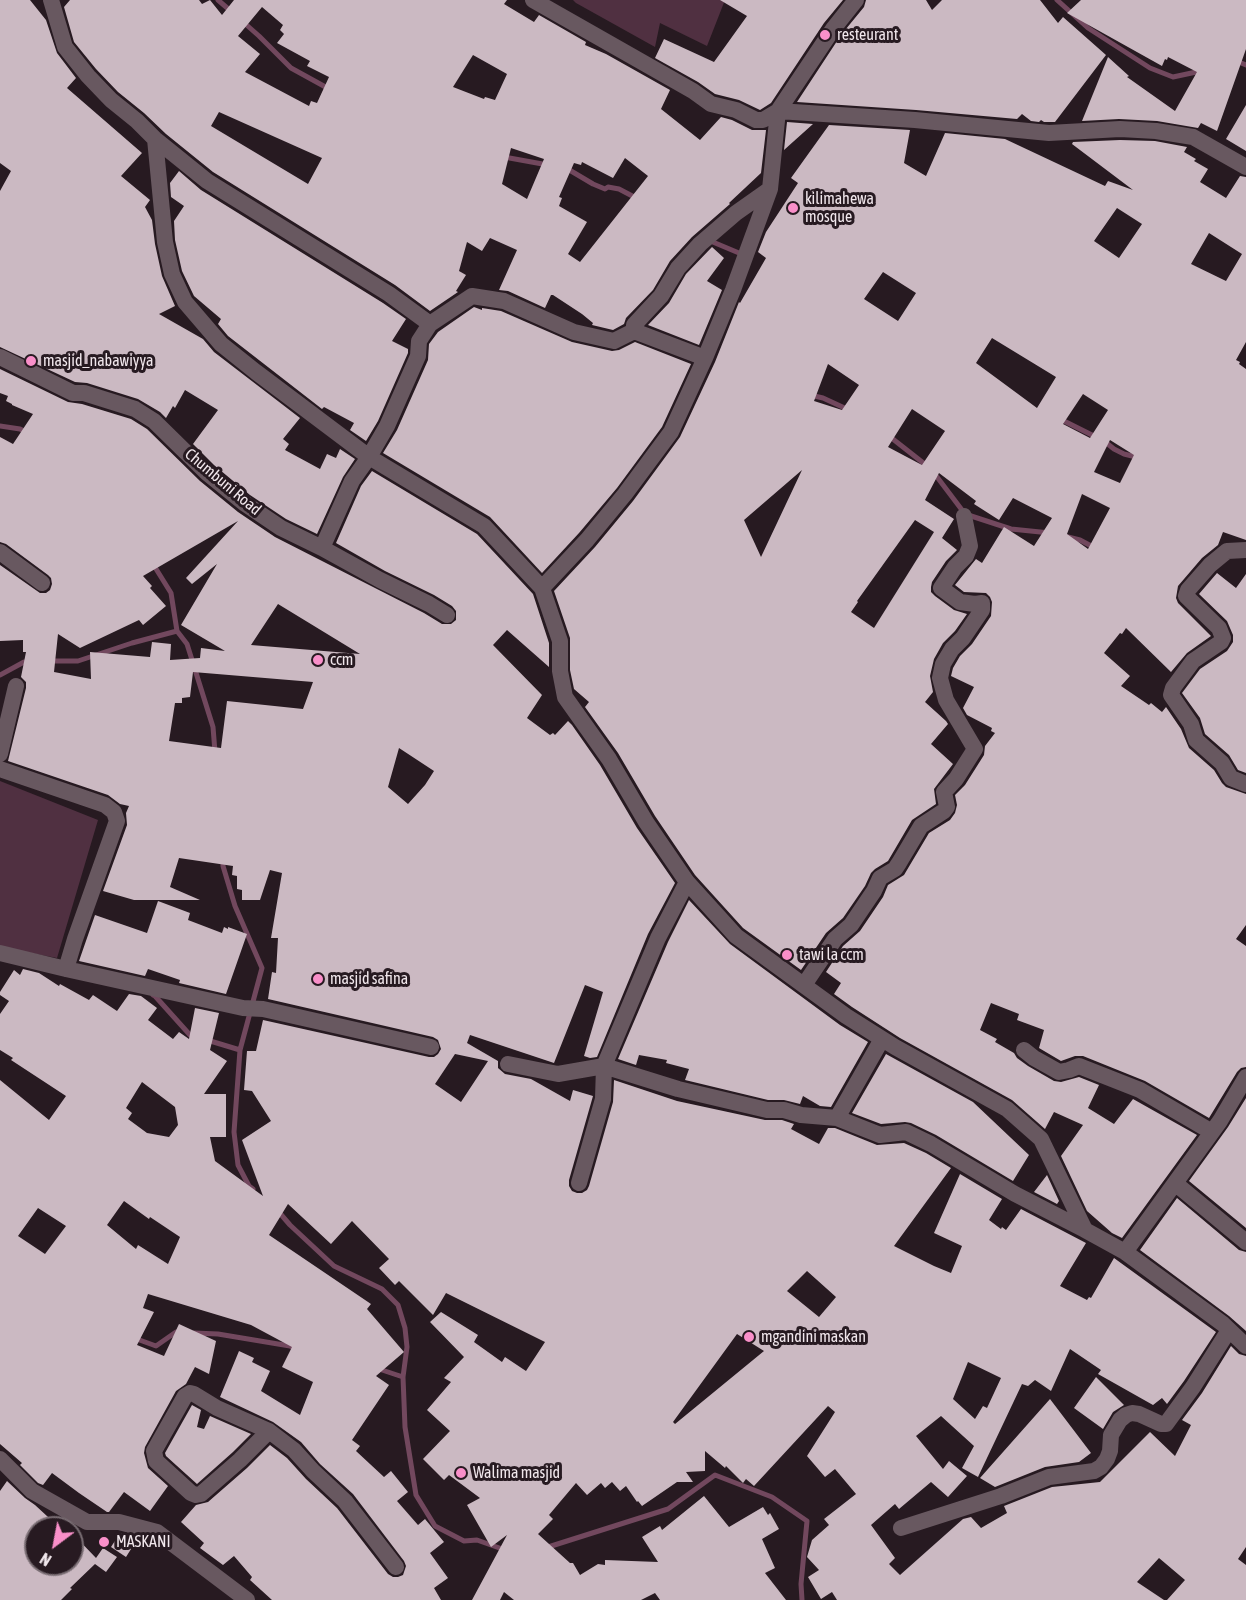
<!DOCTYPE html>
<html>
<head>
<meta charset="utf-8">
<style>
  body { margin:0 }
  #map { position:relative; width:1246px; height:1600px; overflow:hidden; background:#271a21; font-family:"Asap Condensed",sans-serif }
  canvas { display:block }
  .north { position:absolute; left:24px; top:1516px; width:60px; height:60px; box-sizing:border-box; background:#271a21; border:2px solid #786c72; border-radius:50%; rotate:212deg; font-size:16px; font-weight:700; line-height:24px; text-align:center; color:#f1e7ec }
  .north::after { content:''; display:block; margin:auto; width:21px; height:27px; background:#f98fc9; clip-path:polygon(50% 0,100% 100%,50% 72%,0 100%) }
</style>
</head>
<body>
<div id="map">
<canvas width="1246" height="1600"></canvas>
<div class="north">N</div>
</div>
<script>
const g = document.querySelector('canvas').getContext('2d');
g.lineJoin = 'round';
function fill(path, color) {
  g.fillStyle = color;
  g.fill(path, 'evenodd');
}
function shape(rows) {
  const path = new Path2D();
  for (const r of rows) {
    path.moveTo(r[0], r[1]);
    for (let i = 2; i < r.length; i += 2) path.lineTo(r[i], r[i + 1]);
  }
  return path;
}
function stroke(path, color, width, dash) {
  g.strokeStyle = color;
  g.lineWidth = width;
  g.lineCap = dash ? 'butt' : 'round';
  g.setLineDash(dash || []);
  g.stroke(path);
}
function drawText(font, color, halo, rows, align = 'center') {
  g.font = font + ' "Asap Condensed",sans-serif';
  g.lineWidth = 6;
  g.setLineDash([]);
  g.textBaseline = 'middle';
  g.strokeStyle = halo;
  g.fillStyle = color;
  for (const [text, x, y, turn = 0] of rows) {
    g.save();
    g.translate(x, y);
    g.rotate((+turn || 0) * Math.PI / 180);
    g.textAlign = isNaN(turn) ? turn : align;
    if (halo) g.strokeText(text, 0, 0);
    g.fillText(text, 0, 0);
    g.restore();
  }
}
fill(shape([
  [573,0,725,0,707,46,660,23,655,47,576,3],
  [0,781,98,820,57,958,0,947]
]), '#503041');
stroke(shape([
  [218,0,233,13],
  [1057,0,1088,28,1150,68,1173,77,1201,71],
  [242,21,259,36,291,68,331,90],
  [1236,61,1246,65],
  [504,157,548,165],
  [566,168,593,184,605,189,608,187,619,189,638,199],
  [708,240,739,253],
  [810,395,823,398,849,410],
  [1060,419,1104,441,1114,449,1124,454,1140,458],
  [0,426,20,429,28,433],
  [889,436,931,469,965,514,1011,529,1050,533],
  [1068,537,1080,540,1095,548],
  [153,564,171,593,177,631,187,644,213,727,215,752],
  [49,661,78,661,132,643,177,631],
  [0,675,24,662,31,662],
  [223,860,223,866,235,906,262,968,240,1050,234,1132,238,1165,249,1186,253,1189],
  [153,995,155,996,190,1035,195,1036],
  [207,1040,240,1050],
  [278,1211,290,1225,334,1266,382,1289,398,1305,405,1328,407,1347,403,1377,405,1427,416,1495,435,1526,464,1541,477,1540,505,1550],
  [194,1333,218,1334,290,1346,294,1348],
  [134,1338,156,1346,176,1332,182,1332],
  [376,1368,403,1377],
  [545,1548,668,1509,715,1475,772,1497,807,1521,801,1584,802,1600]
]), '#72485e', 5);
fill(shape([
  [0,0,30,0,46,20,57,53,76,78,67,88,142,153,121,176,150,200,145,207,152,220,155,244,162,276,175,306,159,314,203,339,214,352,300,418,283,439,289,444,285,450,320,469,327,454,336,458,340,449,355,459,343,477,317,534,286,519,250,495,214,465,193,444,218,410,185,390,175,408,173,406,166,418,160,412,138,399,87,383,75,382,0,347,0,191,11,171,0,163],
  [70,0,199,0,202,4,210,0,222,15,234,0,507,0,504,4,534,22,539,15,586,42,585,45,606,54,670,90,661,109,700,140,721,117,732,120,752,130,766,130,761,173,729,203,730,204,692,237,670,261,653,290,626,318,624,324,613,330,592,325,593,323,582,314,553,295,551,295,545,308,508,291,499,290,517,250,490,238,482,251,467,242,459,271,466,275,456,291,458,292,430,311,395,285,213,172,166,134,144,113,118,92,96,69,74,42,64,7],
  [262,7,283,25,280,30,284,34,277,43,310,61,307,66,329,77,317,103,311,101,309,106,245,72,260,54,238,36],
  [473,55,507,74,495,100,485,97,484,99,453,87],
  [219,112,322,158,308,184,211,126],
  [511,148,544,159,527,199,502,184],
  [625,158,648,176,580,262,568,254,587,222,559,206,562,198,559,197,574,163,581,165,582,162,613,178],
  [720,0,843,0,824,23,771,103,760,110,739,100,715,94,698,82,655,58,664,39,714,62,747,16],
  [866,0,926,0,932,10,942,0,1040,0,1058,23,1063,17,1106,55,1055,122,1044,122,1041,120,1039,122,1031,121,1022,114,1017,119,916,110,797,102,841,35,864,7],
  [1081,0,1246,0,1246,49,1217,131,1201,123,1198,128,1157,121,1119,119,1082,121,1108,57,1129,76,1127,77,1175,111,1197,72,1168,57,1167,60,1165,59,1162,66,1067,13],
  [1246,105,1246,151,1226,139],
  [787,122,813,124,784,150],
  [829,125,910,130,904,163,926,176,945,133,1005,139,1105,186,1108,181,1133,190,1072,144,1073,142,1120,140,1155,141,1187,147,1184,152,1196,159,1194,161,1208,169,1200,182,1226,198,1240,176,1246,177,1246,342,1236,360,1240,362,1239,364,1246,369,1246,540,1223,532,1218,545,1202,558,1178,586,1176,598,1178,603,1211,636,1187,653,1171,672,1126,628,1122,634,1120,633,1104,653,1130,676,1121,686,1149,705,1151,703,1162,712,1166,707,1181,729,1189,748,1214,770,1222,783,1226,787,1246,794,1246,925,1236,939,1246,946,1246,1067,1241,1068,1237,1072,1209,1118,1145,1081,1083,1056,1075,1056,1061,1061,1039,1048,1044,1030,1017,1020,1019,1014,991,1003,980,1030,997,1039,995,1042,1014,1053,1017,1058,1028,1066,1054,1081,1061,1082,1079,1077,1099,1085,1088,1108,1114,1124,1133,1099,1197,1135,1122,1238,1112,1233,1087,1211,1061,1156,1083,1125,1054,1112,1045,1129,1012,1100,900,1038,852,1007,834,994,841,983,826,972,843,946,860,931,883,897,888,885,904,875,929,833,950,820,955,813,957,805,955,795,965,785,984,755,985,746,995,733,991,731,992,728,967,715,963,708,974,687,951,676,953,668,960,656,972,644,991,616,992,602,990,597,986,593,964,592,955,585,976,559,982,563,1004,527,1034,546,1052,518,1013,498,999,520,974,504,976,501,939,473,925,500,954,519,942,538,957,550,946,561,932,582,931,587,931,592,935,596,954,610,967,614,955,631,943,643,934,659,930,676,933,692,925,702,946,721,948,724,931,744,953,764,934,789,936,804,912,820,888,861,875,869,871,873,865,886,843,918,826,933,801,970,743,928,695,875,655,816,618,753,585,707,589,702,574,689,570,670,570,638,554,591,595,547,633,501,680,437,715,362,739,302,740,303,766,258,758,252,766,232,798,183,791,178],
  [1117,208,1142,224,1119,258,1094,241],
  [1209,233,1242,254,1226,281,1191,264],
  [883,272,916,293,898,321,864,299],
  [992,338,1056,377,1037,408,976,363],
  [828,364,859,385,842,410,814,401],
  [1083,394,1108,410,1090,438,1063,424],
  [912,409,945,431,922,465,888,447],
  [1110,440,1134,455,1120,483,1094,472],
  [802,470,761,557,744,520],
  [1082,494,1110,508,1088,549,1067,534],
  [915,520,934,532,874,628,851,612,858,602,857,601],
  [179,171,201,190,383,303,406,319,392,341,408,349,408,353,378,421,366,441,350,430,354,423,324,407,322,409,228,336,218,324,221,319,194,296,182,271,175,240,174,221,184,206,171,197,170,183],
  [712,247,724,258,707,281,722,290,699,345,648,325,669,303,686,274],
  [474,307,482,310,482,308,501,311,572,342,612,351,619,350,635,342,691,364,662,427,617,488,579,533,542,573,490,517,383,453,397,430,428,360,429,344,438,332],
  [0,369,68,402,82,404,131,419,147,429,200,481,238,512,275,537,424,613,442,624,451,624,456,620,456,611,452,606,434,595,385,571,336,543,361,486,372,471,477,534,533,594,549,643,549,667,507,630,493,645,542,695,527,718,550,735,553,733,555,735,568,721,572,725,600,765,637,828,675,883,648,934,597,1057,590,1058,584,1056,603,992,585,985,554,1063,470,1035,467,1043,498,1061,498,1068,505,1074,531,1079,570,1101,573,1090,593,1096,569,1180,569,1186,572,1191,577,1193,582,1193,587,1190,589,1186,613,1102,614,1080,677,1101,765,1120,782,1120,794,1124,791,1129,819,1144,828,1128,835,1128,877,1145,904,1143,926,1153,951,1168,894,1246,934,1266,951,1273,962,1246,934,1233,960,1174,1002,1199,989,1220,1001,1229,1002,1227,1006,1230,1021,1209,1086,1243,1060,1286,1087,1300,1089,1297,1091,1298,1114,1258,1216,1332,1184,1381,1167,1404,1162,1398,1153,1405,1098,1374,1101,1370,1070,1349,1051,1391,1035,1380,1028,1386,1022,1384,978,1477,962,1468,974,1446,941,1416,916,1436,943,1469,949,1461,967,1476,948,1497,931,1482,899,1509,895,1504,871,1525,895,1558,889,1564,900,1575,963,1519,971,1517,981,1528,1007,1513,1004,1506,1052,1487,1100,1482,1150,1432,1175,1456,1191,1425,1182,1420,1202,1393,1231,1346,1239,1354,1246,1356,1246,1547,1238,1559,1246,1565,1246,1600,1167,1600,1185,1580,1159,1558,1137,1582,1164,1600,837,1600,832,1592,821,1599,808,1577,819,1570,807,1557,812,1540,829,1525,824,1519,856,1494,835,1469,825,1477,807,1456,835,1412,828,1406,754,1486,746,1479,743,1483,726,1466,725,1468,705,1451,705,1471,686,1472,693,1482,677,1482,642,1506,638,1501,637,1502,626,1486,620,1491,612,1482,605,1488,601,1483,587,1495,576,1483,549,1515,553,1519,538,1534,570,1563,573,1563,580,1575,598,1564,605,1565,605,1560,658,1562,642,1537,660,1526,662,1530,704,1496,729,1527,763,1507,768,1515,770,1513,779,1529,762,1539,775,1568,765,1573,786,1600,660,1600,655,1593,641,1600,514,1600,504,1592,500,1600,472,1600,507,1535,491,1547,467,1505,480,1498,449,1475,444,1480,423,1459,450,1431,427,1410,451,1382,444,1378,464,1357,430,1322,441,1312,478,1335,474,1342,502,1362,505,1357,526,1371,545,1342,446,1293,433,1315,399,1281,395,1285,379,1268,389,1259,352,1221,331,1244,288,1204,269,1235,371,1304,367,1309,404,1352,376,1376,389,1385,352,1440,360,1446,356,1451,384,1477,391,1471,408,1492,397,1501,418,1525,425,1519,444,1542,430,1553,448,1578,434,1588,441,1600,272,1600,250,1580,252,1577,234,1556,223,1565,200,1548,204,1543,181,1522,196,1505,208,1502,247,1468,270,1445,287,1458,306,1479,337,1508,388,1574,393,1577,398,1577,403,1575,406,1566,404,1561,353,1494,320,1464,301,1442,273,1422,220,1397,239,1351,254,1358,252,1362,270,1371,261,1391,300,1415,313,1382,282,1367,292,1347,251,1325,148,1294,143,1308,154,1312,137,1345,164,1356,179,1324,216,1341,209,1374,195,1367,186,1384,176,1391,145,1447,144,1453,148,1468,168,1486,150,1511,124,1492,109,1512,107,1512,79,1493,52,1473,43,1485,38,1483,20,1465,22,1463,0,1444,0,1080,49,1120,66,1096,11,1060,13,1058,0,1050,0,1014,9,1001,0,995,0,992,14,970,20,975,23,969,39,973,59,986,60,984,89,1000,93,995,117,1011,129,994,141,996,157,1008,148,1020,173,1039,179,1032,189,1039,195,1008,219,1013,210,1050,227,1061,204,1094,226,1094,226,1137,210,1137,215,1161,263,1196,242,1140,271,1121,252,1091,244,1090,247,1051,256,1051,263,1020,429,1057,434,1057,438,1054,441,1049,438,1040,433,1037,268,999,272,972,276,973,278,938,271,938,282,873,270,870,260,900,242,900,242,890,237,889,237,876,232,875,233,866,179,858,170,887,200,900,134,900,103,891,127,825,126,813,129,806,120,804,108,795,8,761,26,688,26,682,21,677,26,652,23,652,23,640,0,641,0,565,40,593,46,593,50,590,52,584,51,578,48,575,6,544,0,542,0,437,13,444,33,414,12,405,12,404,6,401,8,396,0,393],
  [238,521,186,578,192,584,217,564,181,625,225,651,201,648,200,658,170,660,171,644,152,642,150,657,90,652,91,679,54,672,58,634,80,648,139,620,143,625,166,606,150,588,152,586,143,576],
  [278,604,360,654,251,645],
  [193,672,313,682,303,709,227,701,221,748,169,741,175,703,182,703,182,698,190,697],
  [399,748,434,771,425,785,408,804,388,787],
  [455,1054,488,1061,461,1102,435,1084],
  [142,1082,175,1107,178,1125,169,1137,147,1133,128,1119,132,1113,126,1108],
  [124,1201,149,1219,150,1217,180,1237,168,1264,138,1245,136,1249,107,1225],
  [38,1208,66,1226,45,1254,18,1236],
  [807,1271,836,1297,819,1317,787,1291],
  [737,1334,764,1351,675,1424,673,1422],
  [968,1362,1001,1378,987,1408,983,1406,975,1419,953,1399],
  [1217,573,1236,588,1246,574,1246,773,1238,770,1229,755,1205,734,1200,718,1182,693,1200,669,1227,651,1233,642,1233,635,1227,621,1199,594],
  [689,900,730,944,840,1025,868,1042,831,1107,820,1106,803,1096,800,1104,784,1100,768,1100,685,1080,689,1069,666,1063,667,1060,639,1055,636,1065,618,1059,668,942],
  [158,901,190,913,188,920,222,933,224,927,228,929,228,927,247,934,226,994,179,983,180,980,148,969,145,976,79,961,95,915,147,933],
  [886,1054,973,1102,1029,1155,1013,1181,936,1135,911,1123,905,1122,881,1124,852,1113],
  [1246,1098,1246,1228,1189,1181,1228,1127],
  [1047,1175,1059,1201,1057,1204,1034,1192],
  [1177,1198,1239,1250,1246,1252,1246,1331,1229,1316,1140,1250],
  [1096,1377,1124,1405,1113,1412,1103,1429,1074,1408],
  [1050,1399,1091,1453,1079,1462,1045,1467,995,1487,980,1478],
  [192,1405,201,1410,197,1427,204,1429,210,1416,251,1434,233,1452,197,1484,166,1456,165,1453],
  [7,1481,25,1498,35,1505,60,1528,36,1528,36,1564,72,1564,72,1533,96,1558,103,1548,117,1557,106,1572,95,1564,70,1588,72,1589,61,1600,0,1600,0,1491],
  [120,1533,138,1538,126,1557,111,1547]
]), '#cbb9c2');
stroke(shape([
  [51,0,65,47,88,76,111,100,137,121,155,139,207,181,389,294,430,324,472,296,504,301,574,332,614,341,634,331,705,358],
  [533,0,693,91,711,104,736,110,756,120,763,120,778,111,915,120,1049,133,1120,129,1156,131,1193,137,1246,167],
  [155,139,165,242,172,274,185,302,221,344,256,372,369,457,484,526,542,588,560,641,560,671,565,697,609,759,646,822,687,882,736,936,846,1016,895,1047,1007,1109,1041,1139,1085,1230,1125,1252,1223,1324,1246,1346],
  [634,331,634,325,661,296,678,268,700,244,736,213,770,189],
  [0,357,73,393,84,393,135,409,154,421,207,473,244,503,281,528,322,548,380,580,429,604,447,615],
  [322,548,352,481,369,457,387,426,418,356,419,341,430,324],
  [1246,550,1227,551,1210,565,1188,590,1186,596,1219,628,1223,638,1221,642,1193,661,1173,688,1171,695,1191,724,1196,740,1222,763,1231,778,1246,784],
  [0,552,42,583],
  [542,588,587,540,625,494,671,432,705,358,733,290,770,189,778,111,833,29,856,0],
  [0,754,16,686],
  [0,769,105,805,114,812,117,821,75,939,66,969],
  [0,953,66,969,243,1008,263,1009,431,1047],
  [804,985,835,939,851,925,874,891,880,878,895,869,899,863,921,826,944,811,947,807,944,792,956,779,975,749,946,700,940,678,943,664,952,649,963,638,982,610,982,603,975,604,960,602,941,588,955,567,966,556,970,546,964,516],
  [1024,1050,1034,1058,1059,1072,1069,1070,1079,1066,1140,1090,1212,1132],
  [508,1064,558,1074,604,1066,678,1089,767,1110,784,1110,801,1115,837,1118,880,1135,906,1132,931,1144,1015,1194,1085,1230],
  [837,1118,882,1039],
  [579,1183,603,1099,604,1066,658,938,687,882],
  [1176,1184,1246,1242],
  [1125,1252,1220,1121,1246,1077],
  [269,1431,240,1460,201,1494,196,1495,191,1493,156,1461,154,1451,185,1396,190,1393,194,1394,217,1408,269,1431,294,1450,313,1471,345,1501,396,1567],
  [0,1459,32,1491,87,1522,119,1522,157,1532,247,1600],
  [901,1528,1001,1496,1049,1477,1094,1471,1101,1467,1107,1459,1110,1451,1111,1435,1120,1420,1126,1415,1132,1413,1139,1414,1161,1424,1166,1424,1193,1387,1229,1330]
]), '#685860', 16);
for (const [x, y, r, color] of [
  [825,35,6,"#f98fc9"],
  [793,208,6,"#f98fc9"],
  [31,361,6,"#f98fc9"],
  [318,660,6,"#f98fc9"],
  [787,955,6,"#f98fc9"],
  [318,979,6,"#f98fc9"],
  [749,1337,6,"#f98fc9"],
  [461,1473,6,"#f98fc9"],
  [104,1542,6,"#f98fc9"]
]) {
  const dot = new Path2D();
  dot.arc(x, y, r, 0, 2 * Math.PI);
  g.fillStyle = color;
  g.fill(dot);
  stroke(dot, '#271a21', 2);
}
drawText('16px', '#f1e7ec', '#271a21', [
  ["resteurant",837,35],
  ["kilimahewa",805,199],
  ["mosque",805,217],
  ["masjid_nabawiyya",43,361],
  ["ccm",330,660],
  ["tawi la ccm",799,955],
  ["masjid safina",330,979],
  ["mgandini maskan",761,1337],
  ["Walima masjid",473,1473],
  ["MASKANI",116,1542]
], 'left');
drawText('16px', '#f1e7ec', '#271a21', [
  ["Chumbuni Road",223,482,40]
]);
</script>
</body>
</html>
